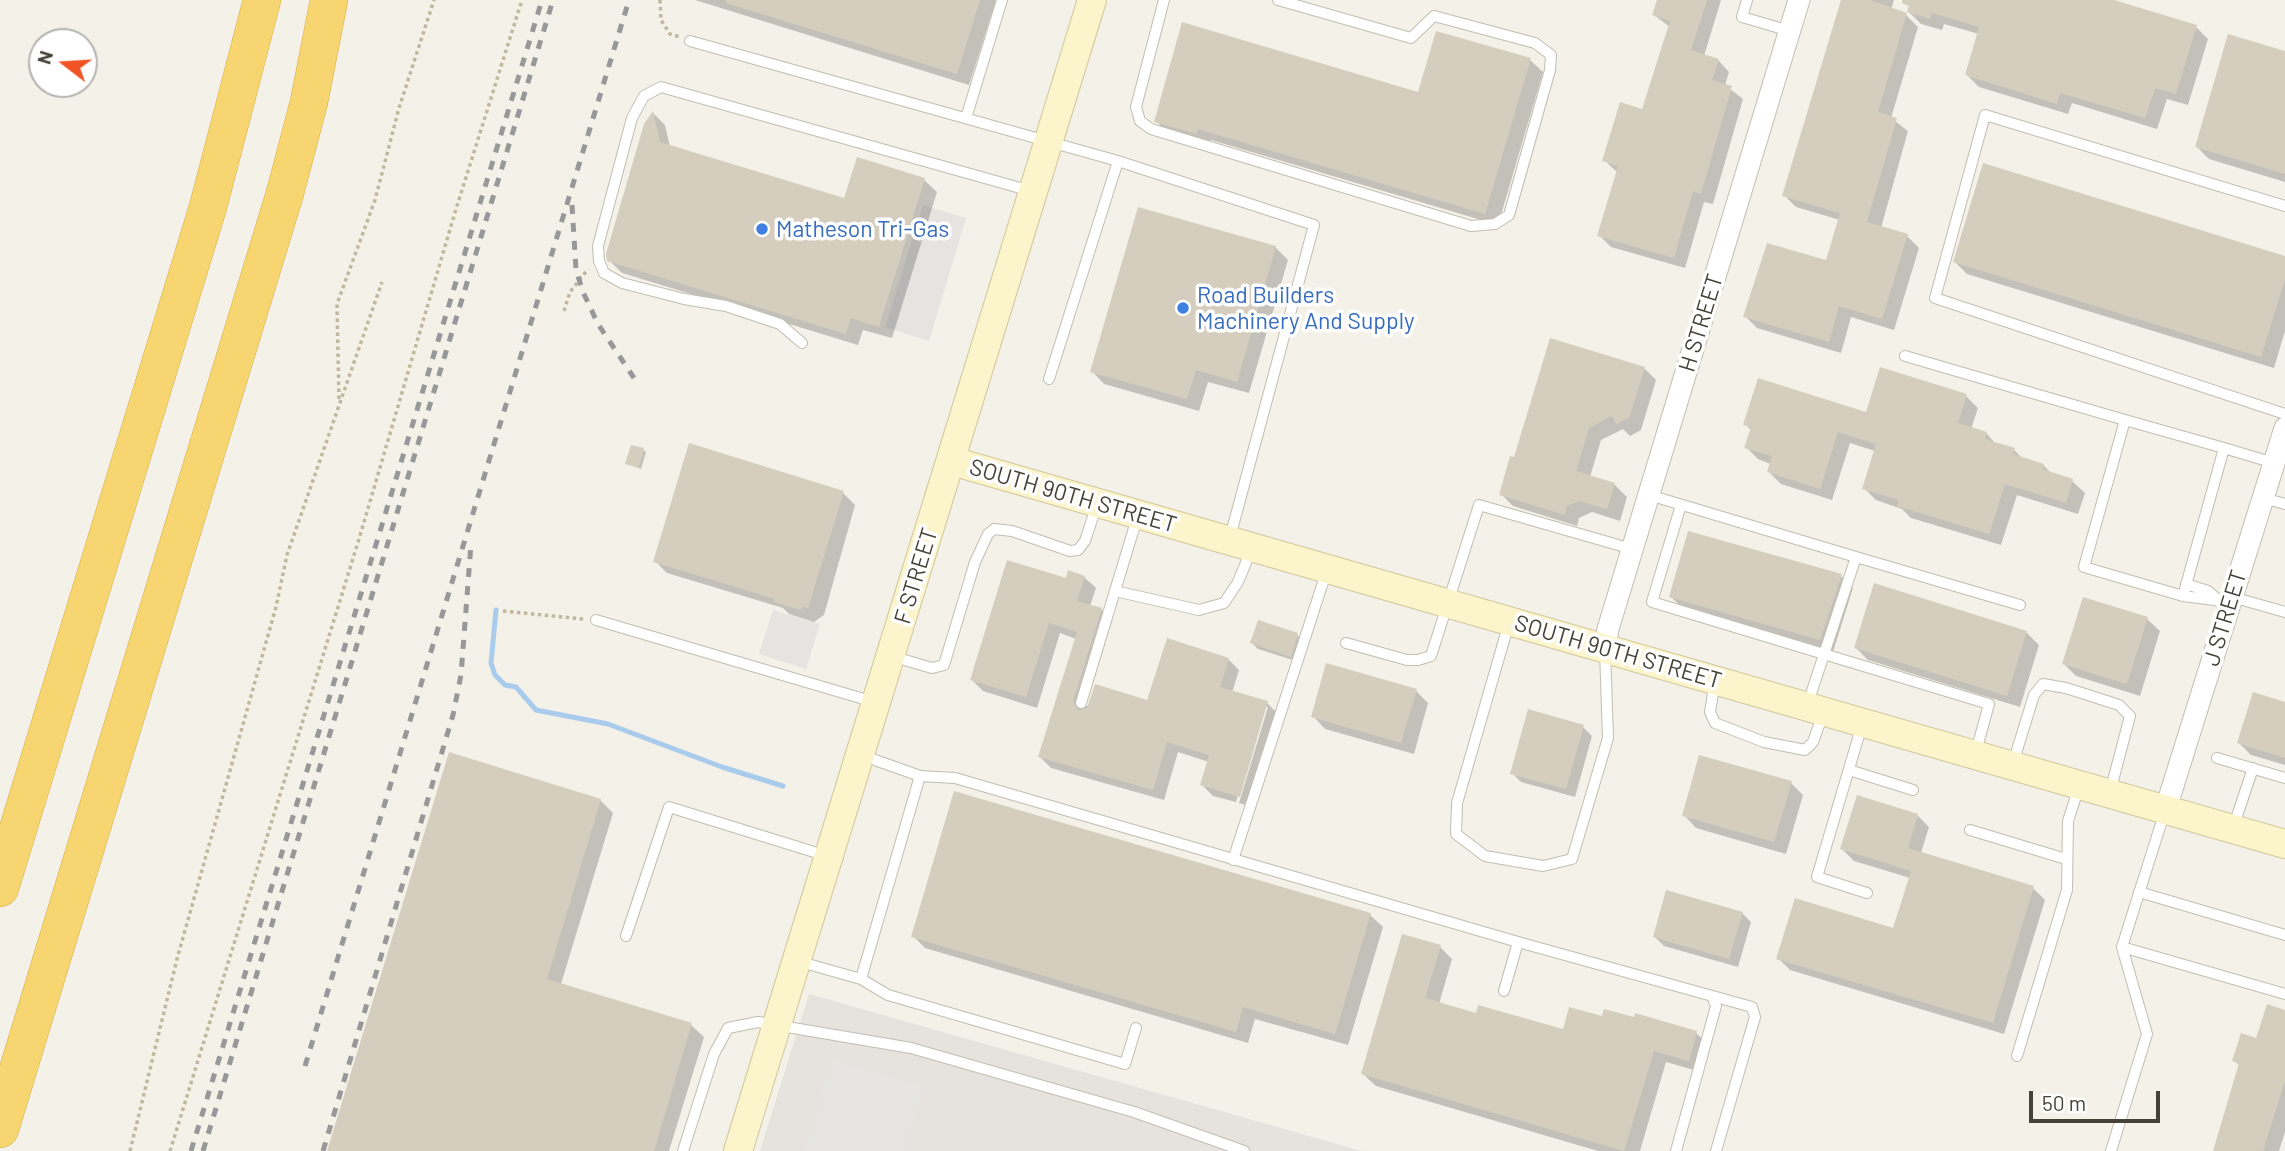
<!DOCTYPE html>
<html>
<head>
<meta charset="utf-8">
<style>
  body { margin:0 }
  #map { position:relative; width:2285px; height:1151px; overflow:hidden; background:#f4f1e9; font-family:Barlow,sans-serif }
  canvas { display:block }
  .north { position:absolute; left:28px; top:28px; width:70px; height:70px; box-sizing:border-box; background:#fff; border:2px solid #b5b3af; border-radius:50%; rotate:287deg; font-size:19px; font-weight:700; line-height:28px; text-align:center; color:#474238 }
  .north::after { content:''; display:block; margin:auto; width:24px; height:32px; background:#f05324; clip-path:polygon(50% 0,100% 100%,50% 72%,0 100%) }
  .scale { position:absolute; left:2029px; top:1091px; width:131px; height:32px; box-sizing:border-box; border:4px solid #474238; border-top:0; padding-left:9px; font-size:21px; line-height:24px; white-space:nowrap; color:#474238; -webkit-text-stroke:5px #fff; paint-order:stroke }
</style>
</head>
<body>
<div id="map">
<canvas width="2285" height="1151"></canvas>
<div class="north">N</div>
<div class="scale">50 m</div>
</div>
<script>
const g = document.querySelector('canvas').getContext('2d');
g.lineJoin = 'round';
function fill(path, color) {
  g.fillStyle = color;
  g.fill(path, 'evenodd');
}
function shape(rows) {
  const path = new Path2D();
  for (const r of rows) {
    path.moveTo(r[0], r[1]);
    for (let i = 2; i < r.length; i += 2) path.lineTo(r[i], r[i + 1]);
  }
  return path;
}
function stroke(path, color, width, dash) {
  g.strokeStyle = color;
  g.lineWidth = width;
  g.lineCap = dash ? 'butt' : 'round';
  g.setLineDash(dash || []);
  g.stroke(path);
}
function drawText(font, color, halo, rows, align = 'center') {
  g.font = font + ' Barlow,sans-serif';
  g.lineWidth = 7;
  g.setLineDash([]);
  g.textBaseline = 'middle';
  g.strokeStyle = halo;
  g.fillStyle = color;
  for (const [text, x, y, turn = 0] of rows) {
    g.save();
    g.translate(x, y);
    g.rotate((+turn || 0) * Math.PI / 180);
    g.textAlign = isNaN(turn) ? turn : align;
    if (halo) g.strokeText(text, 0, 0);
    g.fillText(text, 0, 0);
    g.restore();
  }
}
fill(shape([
  [809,994,1323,1140,1362,1151,760,1151]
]), '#e6e3de');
fill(shape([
  [923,205,966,218,929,341,885,327],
  [773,610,820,624,806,669,759,654],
  [831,1060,923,1087,904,1151,805,1151]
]), '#e5e4e1');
fill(shape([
  [695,0,996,0,969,85],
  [1658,0,1721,0,1704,56,1718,60,1729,72,1725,85,1743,99,1713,204,1704,202,1685,268,1611,247,1599,235,1617,172,1604,160,1643,112,1670,27,1654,15],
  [1845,0,1894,0,1891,10,1906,15,1918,27,1891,118,1908,131,1881,228,1907,236,1919,248,1894,330,1851,317,1841,353,1757,328,1745,316,1827,263,1840,220,1796,207,1784,195],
  [1912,0,2107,0,2196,27,2208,39,2188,105,2167,99,2157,129,2072,103,2068,114,1979,87,1967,75,1979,34,1944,24,1942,30,1921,24,1909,12],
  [2285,53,2285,182,2209,159,2197,147],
  [1530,60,1543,72,1498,225,1211,140,1209,145,1168,133,1155,120,1419,94],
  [654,114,665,125,670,147,845,201,924,180,937,192,892,338,863,330,858,345,622,273,609,260,646,125],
  [1275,247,1288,260,1249,393,1208,382,1199,411,1104,384,1092,371],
  [2285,258,2285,331,2274,368,1967,274,1955,262],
  [1644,368,1656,380,1641,430,1630,436,1623,429,1601,440,1590,477,1614,484,1627,497,1620,521,1592,512,1579,518,1577,526,1513,506,1501,494,1515,459],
  [1966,396,1978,408,1971,429,1986,433,1997,445,2014,450,2023,459,2043,465,2053,475,2072,481,2085,493,2078,514,2017,495,2001,545,1911,518,1902,509,1876,500,1864,488,1875,451,1850,443,1832,500,1781,484,1769,472,1771,464,1758,459,1746,447,1751,430,1745,424,1867,414],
  [643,450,646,452,641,469,627,463],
  [843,493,855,505,824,615,814,622,789,614,783,608,667,573,655,561],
  [1841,576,1853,588,1833,652,1684,609,1671,597],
  [1084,577,1096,588,1090,606,1101,609,1112,621,1086,706,1149,703,1228,659,1239,670,1232,693,1267,703,1278,714,1251,807,1239,803,1268,707,1264,707,1236,802,1213,796,1202,785,1209,762,1178,752,1164,800,1051,768,1040,757,1076,639,1060,633,1037,708,983,691,972,680,1067,580],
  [2147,619,2160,631,2140,696,2076,676,2064,664],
  [2026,632,2039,645,2020,707,1868,660,1856,648],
  [1297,635,1303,640,1296,661,1258,649,1252,643],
  [1416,691,1428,703,1414,754,1325,729,1313,716],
  [2285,704,2285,765,2251,755,2239,743],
  [1583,727,1592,736,1575,797,1521,782,1512,773],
  [1791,783,1803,795,1786,854,1696,828,1684,815],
  [600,800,613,813,561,984,691,1025,704,1037,669,1151,329,1151],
  [1917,815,1929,827,1921,853,2033,888,2045,900,2004,1034,1790,970,1778,958,1894,931,1910,878,1854,861,1842,849],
  [1742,913,1751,922,1738,967,1664,946,1655,937],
  [1370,915,1383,927,1348,1045,1255,1019,1248,1043,925,948,913,936],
  [1440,947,1452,959,1439,1004,1477,1015,1564,1031,1603,1018,1696,1033,1709,1045,1701,1072,1666,1062,1640,1151,1598,1151,1376,1086,1363,1074],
  [2285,1012,2285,1132,2279,1151,2214,1151,2240,1066,2234,1060]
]), '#0003');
stroke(shape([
  [496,610,491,663,495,675,505,685,516,687,536,710,608,724,722,767,783,786]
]), '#a9cced', 5);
fill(shape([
  [726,0,980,0,957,74,726,3],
  [1657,0,1707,0,1691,50,1719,59,1712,80,1732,86,1701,194,1693,191,1674,258,1597,236,1618,166,1602,161,1620,102,1642,109,1670,21,1652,15],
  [1841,0,1870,0,1907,13,1878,112,1897,118,1867,222,1908,234,1882,319,1839,306,1829,342,1743,317,1767,243,1826,260,1840,213,1782,196],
  [1902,0,2114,0,2197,25,2176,94,2155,88,2145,118,2060,93,2057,104,1965,75,1979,27,1932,13,1930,19,1907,12,1909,6,1902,3],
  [1182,22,1418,92,1436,31,1531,58,1485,214,1198,129,1197,134,1154,122],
  [2228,34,2285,51,2285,174,2195,147],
  [653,111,660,142,844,198,857,157,925,178,879,327,851,318,846,334,607,261,606,254,644,124],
  [1983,163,2285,256,2285,279,2261,357,1953,262],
  [1138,207,1276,246,1237,382,1196,370,1187,399,1090,372],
  [1550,338,1645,367,1629,418,1616,424,1612,416,1589,428,1576,471,1615,483,1607,509,1579,501,1567,506,1565,515,1499,495,1510,456,1514,457],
  [1880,367,1967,394,1958,423,1987,432,1985,439,2015,448,2013,454,2044,464,2042,469,2073,479,2066,503,2005,484,1989,534,1897,506,1899,500,1862,489,1876,444,1838,432,1820,489,1767,472,1772,456,1744,448,1751,427,1743,425,1758,378,1866,412],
  [689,443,844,491,808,608,802,607,801,610,774,602,775,599,653,562],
  [631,445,644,448,639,468,625,464],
  [1688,531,1842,574,1820,640,1669,597],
  [1007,560,1066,578,1068,570,1085,576,1077,601,1102,608,1073,701,1078,710,1087,708,1095,684,1147,700,1167,638,1229,658,1220,687,1268,701,1240,797,1200,785,1209,755,1167,742,1153,790,1038,757,1077,632,1049,623,1026,697,970,680],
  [1874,583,2027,631,2007,696,1854,648],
  [2083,597,2148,617,2127,684,2062,664],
  [1258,620,1298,633,1291,657,1250,643],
  [1326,663,1417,689,1401,743,1311,717],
  [2253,692,2285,702,2285,758,2237,743],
  [1528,709,1584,725,1566,789,1510,774],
  [449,752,601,799,547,979,692,1023,654,1151,327,1151],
  [1699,755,1792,781,1774,842,1682,816],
  [954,791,1371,913,1335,1034,1243,1007,1236,1032,911,937],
  [1857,795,1918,814,1908,848,2034,886,1993,1023,1776,959,1795,898,1893,928,1911,871,1840,849],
  [1666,890,1743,912,1729,959,1653,937],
  [1402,934,1441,945,1425,998,1476,1013,1478,1005,1563,1029,1569,1007,1602,1016,1604,1009,1634,1017,1635,1013,1697,1031,1689,1061,1654,1051,1624,1151,1361,1074],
  [2267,1004,2285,1010,2285,1081,2263,1151,2213,1151,2239,1063,2232,1061,2241,1033,2256,1038]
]), '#d5cebf');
const lane = shape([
  [1164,0,1136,107,1140,121,1151,129,1471,226,1495,224,1509,215,1550,70,1551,55,1535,43,1434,16,1411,38,1278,0],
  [1747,0,1742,17,1790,31],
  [690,41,1118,161,1314,225,1229,541],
  [966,118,1002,0],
  [2285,206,1985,115,1935,298,2285,414],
  [802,343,780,324,726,306,684,299,622,283,604,273,599,261,598,246,632,118,644,96,661,87,1031,191],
  [1905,356,2125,420,2224,448,2183,596,2084,567,2125,420],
  [1049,379,1118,161],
  [2224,448,2274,463],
  [1649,495,1856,557,1807,706],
  [2263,498,2285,504],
  [1681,505,1652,602,1989,704,1975,755],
  [1856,557,2020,605],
  [2186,584,2208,591,2217,599],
  [1115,591,1199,610,1224,603,1238,582,1252,548],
  [2183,596,2230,602],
  [2232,597,2285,612],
  [596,620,874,702],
  [1509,623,1457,803,1456,834,1485,856,1543,866,1572,859,1608,738,1605,650],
  [1346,643,1407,660,1418,660,1431,656,1479,505,1632,549],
  [891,656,932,668,944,665,975,562,988,534,994,529,1012,531,1070,551,1078,550,1085,541,1097,504],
  [1715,681,1710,712,1715,723,1764,742,1805,750,1813,742,1823,714],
  [1081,703,1138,515],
  [1862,725,1817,877,1867,893],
  [2217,758,2285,778],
  [2013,763,2034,695,2043,684,2066,688,2119,705,2130,716,2110,792],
  [1849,770,1913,790],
  [920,776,955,778,1518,942,1504,991],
  [2233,828,2253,768],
  [1970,830,2066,859],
  [1233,860,1327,570],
  [2139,892,2285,935],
  [626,936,669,807,827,856],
  [1518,942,1752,1007,1755,1017,1716,1151],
  [2122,947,2285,994],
  [797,961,861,979,920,776,861,755],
  [861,979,888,995,1125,1064,1136,1028],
  [2017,1056,2067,890,2068,821,2079,787],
  [683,1151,714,1054,728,1028,758,1022,911,1048,1134,1112,1244,1151],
  [1676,1151,1716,1006,1712,996],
  [2111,1151,2147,1034,2122,947,2165,811]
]);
const street = shape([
  [1605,647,1608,629,1799,0],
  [2166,808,2285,428]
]);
const secondary = shape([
  [952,461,2285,844],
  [738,1151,1092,0]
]);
const highway = shape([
  [0,888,208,207,262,0],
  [0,1129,285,193,309,102,329,0]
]);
stroke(lane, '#c2bdaf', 12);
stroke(street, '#c2bdaf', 23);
stroke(secondary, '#d1c79b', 30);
stroke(highway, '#d7ab40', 38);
stroke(shape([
  [660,0,661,20,670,34,680,37],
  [564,311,570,292,588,269],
  [339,399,337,304,375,200,399,108,434,0],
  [503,611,583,619],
  [130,1151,177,959,276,607,287,555,382,282],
  [170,1151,359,539,456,209,522,0]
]), '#c0b79e', 3.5, [3.5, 3.5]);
stroke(lane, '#fff', 10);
stroke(street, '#fff', 21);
stroke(secondary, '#fcf4cb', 28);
stroke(highway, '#f7d571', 37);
stroke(shape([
  [572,205,576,270,583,292,598,324,634,378],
  [305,1066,629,0],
  [191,1151,542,0],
  [203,1151,553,0],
  [323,1151,453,715,461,675,471,544]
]), '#989898', 5, [9, 9]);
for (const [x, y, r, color] of [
  [762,229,7,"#3f7fe0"],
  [1183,308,7,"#3f7fe0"]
]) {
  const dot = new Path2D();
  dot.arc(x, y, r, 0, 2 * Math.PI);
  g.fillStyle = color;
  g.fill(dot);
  stroke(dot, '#fff', 2.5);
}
drawText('23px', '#366cbe', '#fff', [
  ["Matheson Tri-Gas",776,229],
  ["Road Builders",1197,295],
  ["Machinery And Supply",1197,321]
], 'left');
drawText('23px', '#474238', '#fff', [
  ["H STREET",1701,323,-73],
  ["SOUTH 90TH STREET",1073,496,16],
  ["F STREET",916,576,-73],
  ["J STREET",2225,618,-73],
  ["SOUTH 90TH STREET",1618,652,16]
]);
</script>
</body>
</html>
